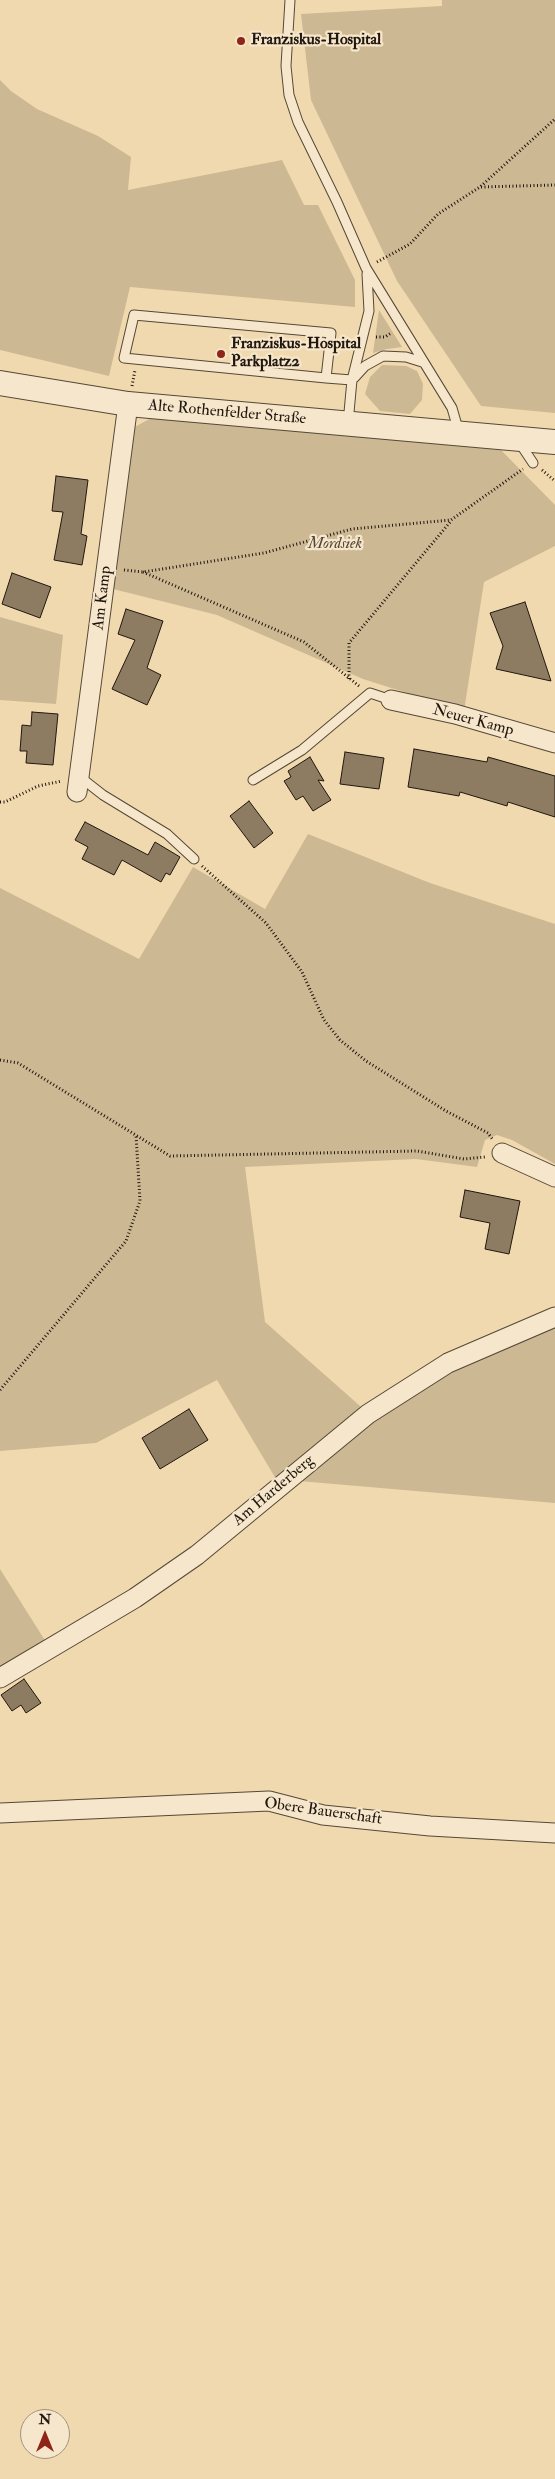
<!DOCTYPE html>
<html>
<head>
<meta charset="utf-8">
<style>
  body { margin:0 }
  #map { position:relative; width:555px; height:2479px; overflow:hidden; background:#f1d9af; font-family:"IM FELL Double Pica",serif }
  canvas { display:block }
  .north { position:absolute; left:20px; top:2409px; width:50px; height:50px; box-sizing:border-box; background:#f6e6cb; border:1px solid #a09380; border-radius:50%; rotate:0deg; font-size:14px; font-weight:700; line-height:20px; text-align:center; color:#20170f }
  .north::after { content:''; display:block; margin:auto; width:18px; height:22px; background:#8f2418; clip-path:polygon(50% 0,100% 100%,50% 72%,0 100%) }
</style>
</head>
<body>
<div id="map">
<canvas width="555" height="2479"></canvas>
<div class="north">N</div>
</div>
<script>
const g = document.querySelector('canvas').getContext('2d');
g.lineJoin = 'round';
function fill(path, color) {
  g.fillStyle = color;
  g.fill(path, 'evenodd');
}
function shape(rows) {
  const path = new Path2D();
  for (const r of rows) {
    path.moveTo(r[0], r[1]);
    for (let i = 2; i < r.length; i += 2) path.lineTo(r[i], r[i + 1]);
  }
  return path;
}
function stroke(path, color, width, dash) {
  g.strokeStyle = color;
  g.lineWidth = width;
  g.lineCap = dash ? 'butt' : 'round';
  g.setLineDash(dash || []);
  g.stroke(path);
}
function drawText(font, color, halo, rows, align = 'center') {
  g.font = font + ' "IM FELL Double Pica",serif';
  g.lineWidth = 4.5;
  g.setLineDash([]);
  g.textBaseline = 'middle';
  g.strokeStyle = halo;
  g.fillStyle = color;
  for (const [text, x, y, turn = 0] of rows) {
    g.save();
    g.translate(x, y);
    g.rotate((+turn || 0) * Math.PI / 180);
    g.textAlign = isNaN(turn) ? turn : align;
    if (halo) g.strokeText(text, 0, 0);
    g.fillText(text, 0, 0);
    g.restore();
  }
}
fill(shape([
  [442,0,555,0,555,413,481,406,397,281,311,100,301,14,442,6],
  [0,80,11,91,37,109,98,136,131,157,128,190,282,160,304,205,318,205,355,280,355,307,130,287,109,376,0,350],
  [379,310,402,347,387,349,373,353],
  [382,365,406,366,417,371,423,384,422,400,410,414,380,411,365,394,370,377],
  [151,418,501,450,555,505,555,546,484,582,464,711,363,679,217,615,109,588,133,428],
  [0,617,63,635,56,704,0,700],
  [308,834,430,883,555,924,555,1164,512,1140,497,1135,485,1140,477,1167,416,1159,245,1167,265,1322,368,1413,555,1317,555,1503,276,1479,217,1380,96,1443,0,1451,0,888,139,959,193,867,265,909],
  [0,1569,46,1642,0,1669]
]), '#cdb894');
const building = shape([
  [56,476,88,480,81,534,87,536,82,565,54,560,63,512,52,511,56,476],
  [12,573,51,587,40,618,2,604,12,573],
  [525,602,551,681,496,669,503,646,490,613,525,602],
  [126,609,163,621,147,668,161,675,147,705,112,689,135,640,118,634,126,609],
  [32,712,58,714,53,765,26,763,27,751,20,751,22,725,31,726,32,712],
  [414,749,487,762,488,757,555,776,555,817,508,802,507,806,460,792,459,796,408,787,414,749],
  [345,752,384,758,379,789,340,784,345,752],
  [310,757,324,781,318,780,331,800,313,811,303,796,296,800,284,781,291,777,288,771,310,757],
  [249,801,273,833,254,848,230,816,249,801],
  [85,822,148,855,155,842,180,857,170,875,166,873,161,882,122,860,114,875,82,859,88,847,75,840,85,822],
  [465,1190,520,1201,509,1254,485,1249,490,1223,460,1217,465,1190],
  [189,1409,208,1440,160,1469,142,1438,189,1409],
  [24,1679,41,1703,26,1713,21,1705,12,1711,1,1695,24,1679]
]);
fill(building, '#8d7c62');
stroke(building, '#20170f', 1);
const service = shape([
  [290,0,286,66,289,95,298,122,337,202,366,268,452,408,456,422,456,433],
  [326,378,331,333,134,315,124,358,326,378,352,380],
  [354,378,365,366,383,356,406,357,422,362],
  [348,423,352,380,369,311,367,274],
  [522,442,523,448,533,463],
  [80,777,103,795,167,834,194,859],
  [253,780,302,750,370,693,391,700]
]);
const minor = shape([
  [391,700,455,714,555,743],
  [77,792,128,404],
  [502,1153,555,1177],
  [0,1678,135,1598,197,1555,368,1414,448,1363,555,1317],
  [0,1813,269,1801,323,1815,430,1826,555,1833]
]);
const tertiary = shape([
  [0,383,128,404,555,442]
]);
stroke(service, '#544837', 11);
stroke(minor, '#544837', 21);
stroke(tertiary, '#544837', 26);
stroke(shape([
  [481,187,555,185],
  [377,262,410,244,438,214,480,187,555,119],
  [376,337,385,337,391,333],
  [132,386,135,370],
  [542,470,555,481],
  [124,570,143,572,264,553,352,529,451,520,523,469],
  [143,572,304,642,359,686],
  [349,679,349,643,451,521],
  [0,802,5,802,38,786,62,781],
  [202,866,266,923,302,972,324,1020,340,1040,366,1061,446,1111,488,1133,493,1140],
  [0,1060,18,1063,170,1156,417,1151,464,1159,485,1157],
  [0,1390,126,1241,140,1201,136,1135]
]), '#20170f', 3, [1, 2.5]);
stroke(service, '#f6e6cb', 9);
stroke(minor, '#f6e6cb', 19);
stroke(tertiary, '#f6e6cb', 24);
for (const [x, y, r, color] of [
  [241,41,5,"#8f2418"],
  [221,354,5,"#8f2418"]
]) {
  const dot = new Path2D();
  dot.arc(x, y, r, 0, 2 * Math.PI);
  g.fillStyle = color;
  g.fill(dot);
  stroke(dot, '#f6e6cb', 2);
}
drawText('bold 16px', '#20170f', '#f6e6cb', [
  ["Franziskus-Hospital",251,41],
  ["Franziskus-Hospital",231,345],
  ["Parkplatz2",231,363]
], 'left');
drawText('16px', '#20170f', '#f6e6cb', [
  ["Alte Rothenfelder Straße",227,413,5],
  ["Am Kamp",103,598,-83],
  ["Neuer Kamp",473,721,15],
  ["Am Harderberg",274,1491,-40],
  ["Obere Bauerschaft",323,1812,8]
]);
drawText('italic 16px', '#544737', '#f6e6cb', [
  ["Mordsiek",335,545]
]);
</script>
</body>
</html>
